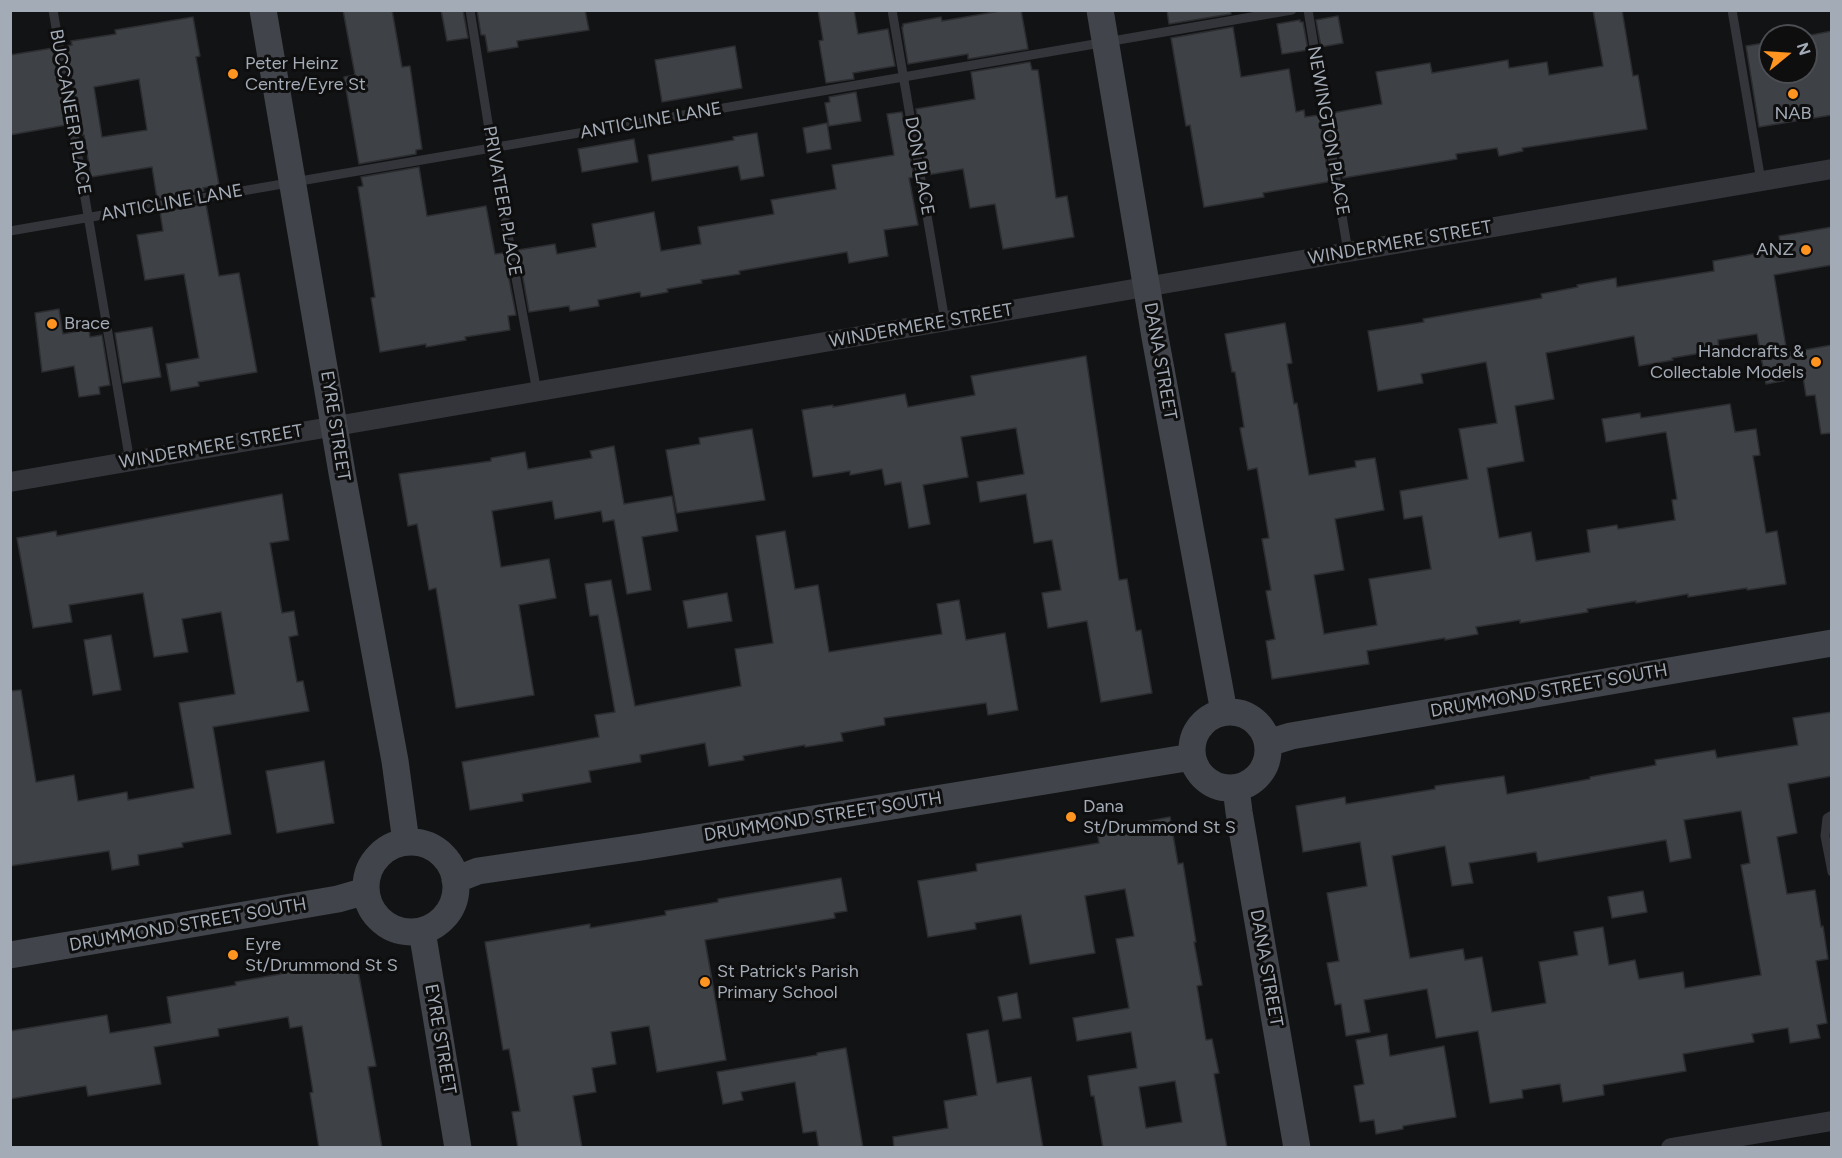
<!DOCTYPE html>
<html>
<head>
<meta charset="utf-8">
<style>
  body { margin:0 }
  #map { position:relative; width:1842px; height:1158px; overflow:hidden; background:#121314; font-family:Figtree,sans-serif }
  canvas { display:block }
  .frame { position:absolute; inset:0; border:12px solid #a3abb6; pointer-events:none }
  .north { position:absolute; left:1758px; top:24px; width:60px; height:60px; box-sizing:border-box; background:#0e0e0f; border:2px solid #4a4d52; border-radius:50%; rotate:72deg; font-size:16px; font-weight:700; line-height:24px; text-align:center; color:#a3abb6 }
  .north::after { content:''; display:block; margin:auto; width:21px; height:27px; background:#ff9520; clip-path:polygon(50% 0,100% 100%,50% 72%,0 100%) }
</style>
</head>
<body>
<div id="map">
<canvas width="1842" height="1158"></canvas>
<div class="frame"></div>
<div class="north">N</div>
</div>
<script>
const g = document.querySelector('canvas').getContext('2d');
g.lineJoin = 'round';
function fill(path, color) {
  g.fillStyle = color;
  g.fill(path, 'evenodd');
}
function shape(rows) {
  const path = new Path2D();
  for (const r of rows) {
    if (r.length === 3) {
      path.moveTo(r[0] + r[2], r[1]);
      path.arc(r[0], r[1], r[2], 0, 2 * Math.PI);
      continue;
    }
    path.moveTo(r[0], r[1]);
    for (let i = 2; i < r.length; i += 2) path.lineTo(r[i], r[i + 1]);
  }
  return path;
}
function stroke(path, color, width, dash) {
  g.strokeStyle = color;
  g.lineWidth = width;
  g.lineCap = dash ? 'butt' : 'round';
  g.setLineDash(dash || []);
  g.stroke(path);
}
function drawText(font, color, halo, rows, align = 'center') {
  g.font = font + ' Figtree,sans-serif';
  g.lineWidth = 6;
  g.setLineDash([]);
  g.textBaseline = 'middle';
  g.strokeStyle = halo;
  g.fillStyle = color;
  for (const [text, x, y, turn = 0] of rows) {
    g.save();
    g.translate(x, y);
    g.rotate((+turn || 0) * Math.PI / 180);
    g.textAlign = isNaN(turn) ? turn : align;
    if (halo) g.strokeText(text, 0, 0);
    g.fillText(text, 0, 0);
    g.restore();
  }
}
const building = shape([
  [343,10,392,10,402,67,410,66,422,149,416,150,416,154,359,164,344,77,355,75,343,10],
  [441,10,463,10,468,38,447,41,441,10],
  [477,10,585,10,589,30,517,41,518,47,488,52,485,35,481,35,477,10],
  [818,10,854,10,858,34,888,29,895,66,853,73,854,79,826,83,819,41,823,40,818,10],
  [1006,10,1021,10,1028,49,968,59,968,54,908,64,902,27,903,27,903,24,941,17,942,21,1006,10],
  [1167,10,1230,10,1231,14,1169,24,1167,10],
  [1593,10,1622,10,1633,76,1638,75,1647,129,1522,148,1523,151,1499,156,1497,148,1456,154,1457,159,1343,178,1332,113,1382,104,1376,72,1430,63,1432,73,1508,60,1509,68,1547,62,1549,75,1603,66,1593,10],
  [1338,16,1343,43,1321,47,1316,20,1338,16],
  [193,17,200,56,196,57,219,185,203,188,204,191,157,199,152,167,91,177,84,135,82,135,79,123,66,46,72,45,71,41,116,34,115,30,193,17],
  [139,79,147,130,102,137,94,87,139,79],
  [1300,20,1300,22,1303,22,1308,50,1282,54,1277,24,1300,20],
  [1233,27,1241,77,1289,69,1296,112,1304,110,1305,117,1319,115,1329,180,1327,182,1263,193,1264,197,1204,207,1190,125,1186,126,1171,38,1233,27],
  [1832,31,1832,115,1759,127,1746,46,1770,42,1770,72,1806,72,1806,36,1832,31],
  [735,46,742,88,662,102,655,60,735,46],
  [53,48,66,125,10,135,10,55,53,48],
  [1030,62,1032,70,1038,70,1056,198,1067,196,1074,237,1003,249,995,204,970,208,963,169,927,175,916,109,975,99,971,72,1030,62],
  [856,92,861,121,829,126,825,103,830,102,829,97,856,92],
  [902,112,914,177,909,178,918,225,884,230,888,256,849,263,847,252,739,271,740,274,701,280,702,283,667,289,668,292,641,297,640,292,598,300,599,306,570,311,569,306,529,312,518,250,555,244,557,254,596,247,592,224,654,212,661,251,701,244,698,227,774,214,771,200,836,189,832,165,894,155,887,114,902,112],
  [827,123,831,149,807,153,803,128,827,123],
  [757,133,764,176,741,180,738,166,652,181,648,155,734,140,733,137,757,133],
  [634,139,638,162,582,172,578,149,634,139],
  [419,167,427,216,486,206,495,254,504,253,516,315,508,316,510,330,465,337,466,340,426,347,426,344,380,352,371,298,375,297,358,187,363,186,361,177,419,167],
  [206,204,219,276,239,273,257,372,198,382,199,386,171,391,166,364,199,358,184,274,145,280,137,235,163,231,160,212,206,204],
  [1832,227,1832,265,1774,275,1787,353,1832,345,1832,433,1821,434,1815,395,1806,396,1803,377,1766,384,1757,334,1718,340,1719,350,1672,358,1673,360,1639,366,1634,336,1546,353,1554,399,1515,406,1524,461,1487,468,1499,538,1531,532,1536,561,1590,552,1587,530,1617,525,1618,529,1675,520,1672,500,1677,499,1666,432,1606,442,1602,419,1640,413,1641,418,1730,404,1735,432,1756,429,1760,455,1753,456,1766,533,1777,531,1786,584,1747,590,1747,588,1688,597,1688,594,1636,603,1636,601,1587,609,1588,612,1520,623,1520,620,1476,627,1478,634,1445,640,1445,638,1367,651,1369,664,1272,679,1266,641,1275,639,1266,591,1271,590,1262,539,1269,538,1257,468,1248,470,1240,428,1244,427,1235,372,1232,372,1225,334,1285,323,1292,363,1287,364,1294,404,1297,403,1309,475,1356,467,1355,461,1375,458,1384,510,1335,519,1344,570,1314,575,1324,634,1377,625,1369,579,1431,569,1422,516,1404,519,1400,491,1468,479,1459,429,1497,423,1486,362,1421,374,1423,383,1378,391,1368,331,1424,322,1423,319,1542,298,1541,294,1578,287,1577,285,1616,278,1617,287,1714,271,1713,261,1781,249,1779,236,1832,227],
  [59,309,63,334,89,329,90,337,102,335,110,385,99,387,100,394,79,397,74,366,42,372,35,313,59,309],
  [152,327,161,377,123,383,115,333,152,327],
  [1086,356,1119,580,1127,579,1136,631,1141,630,1152,693,1101,702,1087,621,1048,628,1042,593,1061,590,1052,540,1034,543,1026,494,980,502,977,482,1024,474,1016,428,961,437,968,477,923,485,930,524,909,528,901,482,885,485,882,469,850,475,850,471,813,477,802,410,833,405,833,407,905,394,908,407,975,395,971,376,1086,356],
  [752,429,765,500,677,513,666,450,700,444,699,438,752,429],
  [614,446,624,504,672,496,678,531,642,537,651,590,627,594,614,520,603,522,601,511,555,519,552,501,492,511,501,567,549,559,556,598,519,605,534,695,456,708,436,588,429,590,417,524,408,526,399,474,491,461,491,458,525,452,528,469,592,458,590,451,614,446],
  [282,494,289,540,270,543,282,613,294,611,298,635,289,637,297,682,303,681,309,711,213,727,231,834,182,843,183,847,138,855,139,865,112,870,109,851,10,866,10,691,21,690,36,782,74,775,78,801,127,792,128,800,194,788,179,703,235,694,221,612,182,619,188,652,154,657,143,593,69,605,72,622,33,628,17,538,56,531,57,536,282,494],
  [785,531,795,589,818,585,829,652,942,634,937,604,959,600,966,640,1005,633,1018,710,988,715,986,703,884,718,885,725,841,733,843,741,805,747,805,745,743,756,744,760,709,766,705,743,640,755,641,762,589,771,591,782,522,794,523,801,470,810,462,762,599,737,595,715,615,712,598,615,590,616,585,584,611,580,635,706,741,686,735,649,773,643,756,536,785,531],
  [727,593,732,621,688,628,683,601,727,593],
  [111,635,121,690,93,695,84,640,111,635],
  [1832,712,1832,776,1788,784,1797,833,1777,837,1787,894,1815,890,1821,927,1823,926,1828,959,1816,961,1827,1023,1817,1025,1820,1038,1790,1043,1788,1028,1752,1034,1754,1042,1683,1054,1686,1071,1603,1085,1604,1095,1563,1102,1560,1084,1522,1090,1523,1098,1490,1103,1478,1031,1436,1038,1427,989,1364,1000,1370,1032,1346,1036,1341,1004,1335,1005,1327,963,1339,961,1327,893,1367,886,1360,842,1303,852,1296,806,1345,797,1346,804,1435,789,1435,786,1504,776,1507,794,1590,779,1590,777,1656,765,1655,760,1715,750,1717,758,1798,745,1793,718,1832,712],
  [1741,811,1750,863,1741,865,1761,975,1685,988,1683,972,1639,979,1635,960,1609,965,1603,927,1574,932,1578,955,1539,962,1546,1003,1492,1012,1482,957,1465,960,1463,949,1410,958,1392,856,1445,846,1452,886,1473,883,1469,863,1536,852,1538,862,1666,840,1670,862,1691,858,1684,820,1741,811],
  [324,761,334,823,277,833,266,771,324,761],
  [1170,817,1178,864,1183,863,1196,942,1194,942,1202,985,1197,986,1206,1040,1212,1039,1219,1073,1214,1074,1227,1148,1103,1148,1094,1096,1091,1096,1088,1076,1137,1068,1131,1032,1077,1041,1073,1018,1129,1008,1116,939,1134,936,1125,889,1085,896,1095,953,1030,964,1021,915,975,923,976,929,928,937,918,881,977,871,976,864,1099,843,1097,831,1170,817],
  [1175,1081,1182,1122,1146,1128,1139,1087,1175,1081],
  [841,878,847,911,834,913,835,918,705,940,726,1060,657,1072,649,1026,611,1032,616,1064,592,1068,596,1092,573,1096,582,1148,518,1148,512,1112,520,1111,509,1049,503,1050,485,942,590,924,590,928,666,915,665,911,718,902,718,899,841,878],
  [1643,891,1647,912,1612,918,1608,897,1643,891],
  [356,960,376,1066,368,1067,382,1148,319,1148,310,1093,313,1092,302,1026,290,1028,288,1017,218,1029,219,1036,154,1047,161,1084,88,1096,86,1086,79,1087,10,1099,10,1031,107,1015,110,1033,171,1023,167,997,236,985,235,982,281,974,280,972,356,960],
  [1017,993,1021,1018,1003,1021,998,997,1017,993],
  [988,1030,997,1083,1031,1077,1043,1148,894,1148,893,1137,948,1128,944,1101,977,1095,967,1034,988,1030],
  [1387,1034,1390,1056,1444,1046,1456,1117,1403,1126,1403,1129,1376,1134,1374,1120,1360,1122,1354,1086,1364,1084,1356,1040,1387,1034],
  [846,1048,863,1148,819,1148,816,1131,803,1133,795,1082,741,1092,743,1100,723,1104,717,1072,817,1055,817,1053,846,1048]
]);
fill(building, '#3e4145');
stroke(building, '#2c2d31', 1.5);
stroke(shape([
  [53,10,130,462],
  [470,10,492,148,537,392],
  [892,10,945,321],
  [1308,10,1348,252],
  [1732,10,1761,181],
  [10,231,1292,10],
  [1832,815,1827,818,1825,836,1832,872]
]), '#33353a', 9);
stroke(shape([
  [10,482,1832,169],
  [1671,1148,1832,1121]
]), '#33353a', 20);
stroke(shape([
  [263,10,342,473,395,761,406,842],
  [1100,10,1155,337,1224,712],
  [1230,750,38],
  [1268,743,1291,736,1832,643],
  [1236,788,1239,812,1297,1148],
  [411,887,45],
  [455,880,478,871,642,847,1192,757],
  [422,931,458,1148],
  [10,955,338,899,366,891]
]), '#41444a', 27);
for (const [x, y, r, color] of [
  [233,74,6,"#ff9520"],
  [1793,94,6,"#ff9520"],
  [1806,250,6,"#ff9520"],
  [52,324,6,"#ff9520"],
  [1816,362,6,"#ff9520"],
  [1071,817,6,"#ff9520"],
  [233,955,6,"#ff9520"],
  [705,982,6,"#ff9520"]
]) {
  const dot = new Path2D();
  dot.arc(x, y, r, 0, 2 * Math.PI);
  g.fillStyle = color;
  g.fill(dot);
  stroke(dot, '#0e0e0f', 2);
}
drawText('18px', '#a3abb6', '#0e0e0f', [
  ["Peter Heinz",245,64],
  ["Centre/Eyre St",245,85],
  ["NAB",1793,114,"center"],
  ["ANZ",1794,250,"right"],
  ["Brace",64,324],
  ["Handcrafts &",1804,352,"right"],
  ["Collectable Models",1804,373,"right"],
  ["Dana",1083,807],
  ["St/Drummond St S",1083,828],
  ["Eyre",245,945],
  ["St/Drummond St S",245,966],
  ["St Patrick's Parish",717,972],
  ["Primary School",717,993]
], 'left');
drawText('18px', '#a3abb6', '#0e0e0f', [
  ["BUCCANEER PLACE",70,112,80],
  ["ANTICLINE LANE",651,121,-10],
  ["NEWINGTON PLACE",1328,131,80],
  ["DON PLACE",919,166,80],
  ["PRIVATEER PLACE",502,201,80],
  ["ANTICLINE LANE",172,203,-10],
  ["WINDERMERE STREET",1400,243,-10],
  ["WINDERMERE STREET",921,326,-10],
  ["DANA STREET",1160,361,80],
  ["EYRE STREET",335,426,81],
  ["WINDERMERE STREET",211,447,-10],
  ["DRUMMOND STREET SOUTH",1549,691,-10],
  ["DRUMMOND STREET SOUTH",823,817,-9],
  ["DRUMMOND STREET SOUTH",188,925,-10],
  ["DANA STREET",1266,968,80],
  ["EYRE STREET",440,1039,80]
]);
</script>
</body>
</html>
